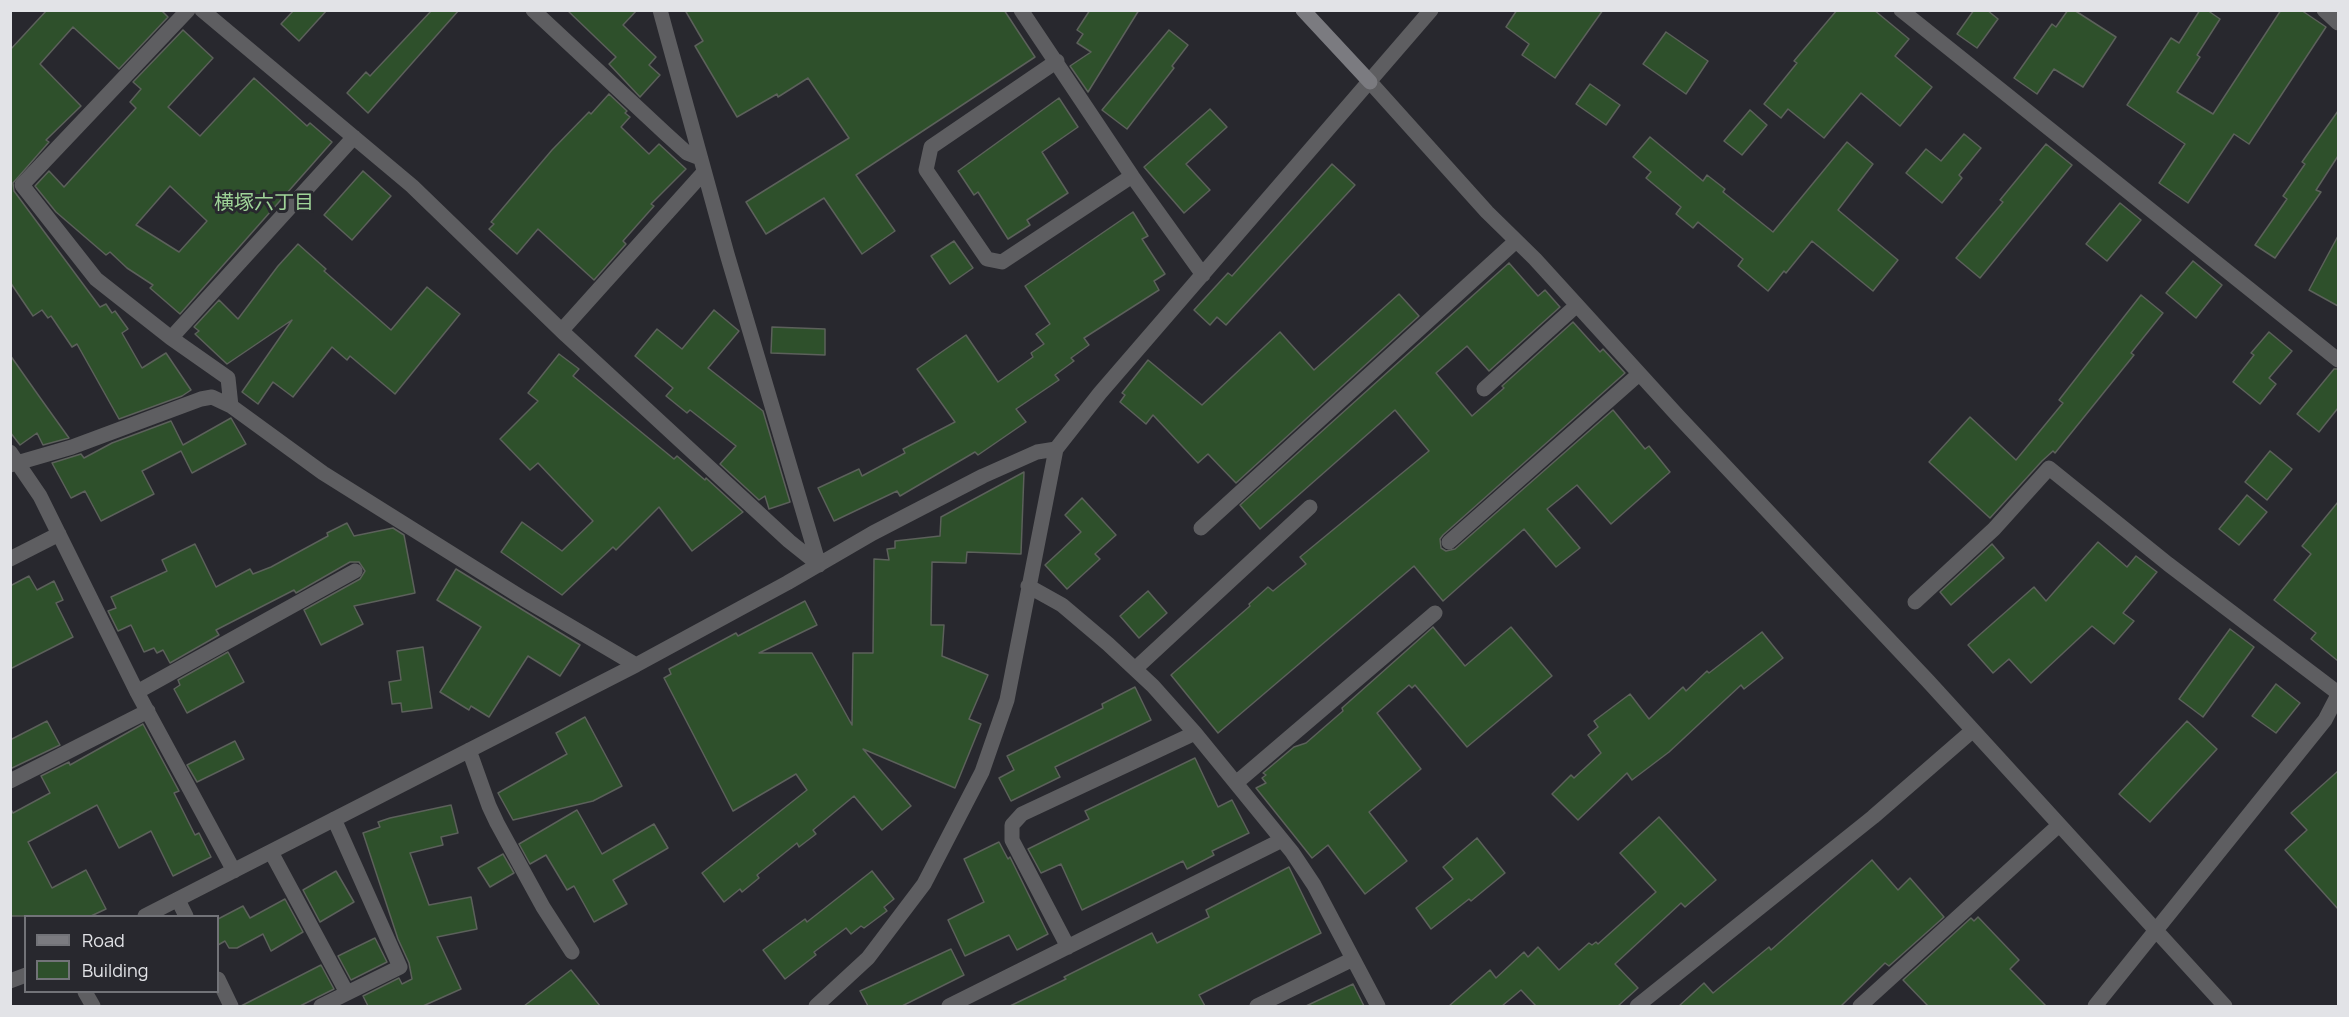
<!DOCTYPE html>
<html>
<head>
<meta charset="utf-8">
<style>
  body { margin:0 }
  #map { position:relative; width:2349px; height:1017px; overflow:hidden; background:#28282e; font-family:Manrope,sans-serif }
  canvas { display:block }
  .frame { position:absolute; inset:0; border:12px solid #e2e3e7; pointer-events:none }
  .legend { position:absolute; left:24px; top:915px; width:195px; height:78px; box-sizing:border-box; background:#28282e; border:2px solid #727378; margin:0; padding:8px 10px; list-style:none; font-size:18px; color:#e2e3e7 }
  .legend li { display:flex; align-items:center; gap:12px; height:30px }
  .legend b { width:30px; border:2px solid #727378 }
</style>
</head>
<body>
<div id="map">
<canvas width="2349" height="1017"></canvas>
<div class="frame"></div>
<ul class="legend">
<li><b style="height:8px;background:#7b7b80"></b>Road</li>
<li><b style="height:16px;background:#2e502b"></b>Building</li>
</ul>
</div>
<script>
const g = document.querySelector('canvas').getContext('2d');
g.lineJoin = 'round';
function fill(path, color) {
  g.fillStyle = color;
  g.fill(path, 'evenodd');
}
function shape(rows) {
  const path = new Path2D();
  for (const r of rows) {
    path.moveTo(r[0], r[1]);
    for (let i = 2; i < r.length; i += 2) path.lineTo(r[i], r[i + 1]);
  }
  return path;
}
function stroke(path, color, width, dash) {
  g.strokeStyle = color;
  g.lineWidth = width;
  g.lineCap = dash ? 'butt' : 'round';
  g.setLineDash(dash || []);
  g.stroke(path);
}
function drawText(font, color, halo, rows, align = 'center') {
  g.font = font + ' Manrope,"Noto Sans JP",sans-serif';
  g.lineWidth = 6;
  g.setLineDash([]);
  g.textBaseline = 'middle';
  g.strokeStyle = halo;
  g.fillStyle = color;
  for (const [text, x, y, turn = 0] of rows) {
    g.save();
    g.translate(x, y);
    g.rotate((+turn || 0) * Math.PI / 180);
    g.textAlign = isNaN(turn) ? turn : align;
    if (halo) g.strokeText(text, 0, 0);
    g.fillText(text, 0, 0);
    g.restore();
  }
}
const building = shape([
  [47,10,161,10,168,17,119,69,73,27,40,64,81,106,46,140,49,142,13,183,14,191,100,307,106,304,112,313,115,311,128,329,122,333,142,368,166,353,191,390,182,396,119,419,77,344,72,347,51,316,48,318,42,310,33,316,10,282,10,50,47,10],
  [294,10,327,10,299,41,281,24,294,10],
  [432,10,459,10,368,113,347,93,366,72,370,76,432,10],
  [567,10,637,10,623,25,656,57,649,65,660,75,640,97,609,64,616,57,567,10],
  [685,10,1004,10,1035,57,856,175,895,231,862,254,824,198,766,234,746,202,849,138,808,78,778,97,777,94,737,117,695,46,703,41,685,10],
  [1090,10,1139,10,1088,92,1070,66,1091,52,1077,43,1083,34,1077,30,1090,10],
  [1517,10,1603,10,1555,78,1522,55,1529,44,1506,27,1517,10],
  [1837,10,1874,10,1909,39,1895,56,1932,87,1900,126,1861,93,1824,138,1788,109,1781,118,1764,104,1797,63,1794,61,1837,10],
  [1974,10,1987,10,1998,19,1977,48,1957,34,1974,10],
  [2068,10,2074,10,2116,37,2083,87,2054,69,2037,94,2014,78,2052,24,2056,27,2068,10],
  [2200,10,2207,10,2220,19,2197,55,2200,57,2177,92,2213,114,2281,10,2301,10,2326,27,2249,144,2234,134,2188,203,2159,183,2185,144,2127,105,2171,38,2179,43,2200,10],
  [183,30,213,58,168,107,200,136,254,78,307,126,310,123,332,142,180,314,150,288,153,285,127,268,110,252,106,255,56,212,35,186,49,171,64,187,136,108,130,102,141,89,133,82,183,30],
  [170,186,207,221,179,252,136,225,170,186],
  [1169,30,1188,45,1172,66,1174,68,1127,129,1102,110,1169,30],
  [1666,32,1708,61,1686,94,1643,64,1666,32],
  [1590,84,1620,105,1606,125,1576,104,1590,84],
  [609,94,627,111,625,113,630,117,621,127,649,154,659,144,686,169,651,204,654,206,623,241,626,244,594,280,538,229,517,254,489,229,494,224,491,222,552,150,589,112,591,114,609,94],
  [1059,98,1078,127,1042,152,1068,193,1027,220,1030,225,1008,239,978,192,974,195,958,171,1059,98],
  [1210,109,1227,127,1186,164,1210,190,1184,213,1144,167,1210,109],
  [1750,110,1767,125,1742,155,1724,141,1750,110],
  [2338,111,2338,156,2316,190,2321,192,2275,258,2255,245,2287,199,2283,196,2305,164,2302,162,2338,111],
  [1964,134,1981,148,1959,175,1962,178,1942,203,1906,173,1926,149,1941,161,1964,134],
  [1650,137,1703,181,1707,175,1725,189,1723,192,1773,232,1847,142,1873,164,1838,210,1898,260,1873,291,1812,241,1786,273,1784,271,1768,291,1738,266,1743,259,1698,222,1693,228,1676,214,1681,207,1646,178,1651,172,1633,157,1650,137],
  [2046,144,2072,165,1980,278,1956,258,2003,202,2000,200,2046,144],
  [1332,164,1355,185,1226,325,1217,317,1210,325,1194,310,1228,273,1232,276,1332,164],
  [363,171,391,196,352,240,324,215,363,171],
  [2120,203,2141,220,2107,261,2086,244,2120,203],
  [1133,212,1148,236,1142,239,1165,274,1154,281,1159,290,1084,338,1089,345,1071,358,1074,361,1055,375,1059,380,1016,409,1026,422,978,455,975,452,900,496,897,491,834,521,818,488,859,469,862,476,905,453,903,449,955,422,917,369,966,335,998,382,1033,357,1031,353,1044,344,1036,334,1050,324,1025,286,1133,212],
  [2338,236,2338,306,2309,290,2338,236],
  [954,241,973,268,950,284,931,256,954,241],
  [298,244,326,269,324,271,391,330,427,287,460,314,395,394,350,356,347,360,332,347,293,397,273,382,258,404,242,392,292,320,227,364,195,334,199,331,194,327,219,300,238,319,278,266,298,244],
  [2193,261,2222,285,2196,318,2166,293,2193,261],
  [1509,263,1538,296,1545,290,1560,307,1489,371,1467,346,1436,373,1472,416,1504,388,1502,386,1573,322,1600,352,1603,349,1625,373,1443,535,1440,539,1441,548,1446,551,1455,549,1613,410,1645,449,1649,446,1670,472,1611,524,1577,485,1547,509,1580,548,1556,567,1524,529,1443,601,1414,566,1218,733,1171,675,1250,606,1249,604,1268,587,1273,591,1306,564,1300,557,1429,451,1395,410,1260,529,1240,505,1509,263],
  [1399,294,1419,316,1236,483,1208,454,1198,463,1153,415,1146,424,1120,402,1125,395,1122,393,1148,360,1202,405,1280,332,1314,370,1399,294],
  [2141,295,2163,313,2131,353,2134,355,2055,453,2053,451,2042,461,1990,518,1929,462,1970,417,2016,460,2063,403,2059,400,2141,295],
  [714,310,739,331,708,368,763,411,790,502,769,509,765,496,759,500,720,464,736,446,690,410,687,413,666,396,673,388,635,356,657,329,682,349,714,310],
  [772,327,825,329,825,355,771,353,772,327],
  [2269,332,2292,351,2269,378,2276,384,2260,404,2233,382,2254,355,2251,353,2269,332],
  [559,354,579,369,573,376,674,459,677,456,705,480,706,478,743,512,692,551,659,507,616,550,613,547,562,595,501,552,522,522,562,551,593,521,538,463,530,470,500,439,538,401,528,393,559,354],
  [10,355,41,399,69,438,43,445,37,433,20,445,10,432,10,355],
  [2334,369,2338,369,2338,408,2319,432,2297,414,2334,369],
  [231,418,246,444,192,473,181,451,142,471,154,494,101,521,85,491,71,498,52,463,81,454,84,458,112,443,171,421,183,445,231,418],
  [2270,451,2292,469,2267,500,2245,482,2270,451],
  [1024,472,1021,554,967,552,966,563,932,562,931,625,944,625,942,656,988,675,969,719,981,724,955,788,863,749,911,806,882,830,854,796,813,830,816,834,799,847,797,843,757,875,759,878,742,892,740,889,724,902,702,873,807,790,796,774,733,811,664,678,671,674,669,669,736,633,738,636,805,601,817,625,759,653,812,653,852,725,853,653,873,653,874,559,889,560,887,549,895,548,895,541,940,536,941,517,1024,472],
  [2247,495,2267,512,2239,545,2219,529,2247,495],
  [1082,498,1116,535,1095,554,1100,559,1067,589,1045,565,1081,532,1065,515,1082,498],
  [2338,502,2338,661,2311,639,2316,633,2274,600,2311,554,2302,546,2338,502],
  [347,523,354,536,393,528,404,535,415,593,354,606,363,624,321,645,304,610,360,579,365,571,359,562,350,562,296,593,294,590,216,630,219,635,170,663,163,650,157,653,154,648,144,652,131,625,118,631,108,611,116,608,111,597,167,571,162,560,195,544,216,587,250,569,253,574,271,567,328,536,327,533,347,523],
  [2098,542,2127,567,2136,556,2157,572,2123,613,2134,621,2114,644,2092,626,2031,683,2009,659,1993,673,1968,645,2034,587,2046,601,2098,542],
  [1992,544,2004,558,1951,605,1940,592,1992,544],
  [456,569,580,645,560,676,528,656,489,717,471,706,469,710,440,692,481,627,437,600,456,569],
  [29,576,37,590,54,581,63,600,56,603,73,637,10,669,10,586,29,576],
  [1148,591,1167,613,1139,638,1120,616,1148,591],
  [1433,627,1465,666,1511,627,1552,676,1467,747,1415,685,1412,688,1409,685,1377,713,1421,769,1369,812,1407,861,1365,894,1328,845,1312,858,1256,788,1266,783,1262,778,1266,775,1263,773,1294,747,1306,743,1343,711,1342,708,1433,627],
  [2230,629,2254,647,2203,717,2179,699,2230,629],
  [1762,632,1783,658,1744,689,1741,685,1669,752,1632,780,1627,773,1578,820,1552,794,1571,775,1574,778,1601,753,1588,735,1598,727,1594,721,1630,694,1649,719,1683,687,1686,691,1707,671,1709,673,1762,632],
  [423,647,432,708,402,712,401,703,392,704,389,682,401,680,397,651,423,647],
  [228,652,244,682,187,713,174,689,180,685,178,680,228,652],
  [2276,684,2300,703,2276,733,2252,716,2276,684],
  [1135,687,1151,720,1055,767,1060,777,1011,801,999,778,1014,770,1007,756,1103,708,1102,704,1135,687],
  [585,717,622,786,593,801,513,820,498,793,567,754,556,733,585,717],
  [47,721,60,745,10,769,10,740,47,721],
  [2187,721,2217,749,2150,822,2119,794,2187,721],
  [143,724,179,791,174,793,195,835,199,833,211,857,173,876,151,831,119,848,97,805,28,842,52,888,86,870,106,909,91,916,10,916,10,808,13,813,50,793,41,776,69,762,70,765,143,724],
  [235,741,244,759,197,782,187,765,235,741],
  [1195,758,1218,807,1232,800,1249,833,1212,851,1214,855,1187,869,1183,861,1082,910,1061,864,1041,873,1028,849,1089,819,1085,811,1195,758],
  [2338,771,2338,909,2285,850,2307,830,2291,813,2338,771],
  [451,805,458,833,441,837,443,845,410,853,429,905,471,897,477,929,437,937,461,989,423,1006,368,1006,363,996,399,978,402,984,412,979,409,963,398,939,363,833,380,827,378,822,390,818,451,805],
  [577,810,602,854,654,824,668,848,613,880,627,904,594,922,574,886,567,890,546,855,530,864,519,844,577,810],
  [1659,817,1716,880,1685,907,1681,903,1615,964,1638,988,1618,1006,1536,1006,1521,990,1502,1006,1449,1006,1490,970,1496,978,1524,952,1528,957,1538,947,1559,970,1589,943,1592,945,1596,942,1598,944,1656,892,1620,853,1659,817],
  [1477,838,1505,873,1471,901,1469,899,1431,929,1416,908,1453,879,1443,867,1477,838],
  [999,842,1008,859,1010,857,1048,934,1017,950,1009,935,965,956,948,920,984,902,964,859,999,842],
  [503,854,514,873,490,887,478,868,503,854],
  [1872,860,1898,890,1910,878,1944,917,1889,966,1885,963,1841,1006,1679,1006,1704,983,1713,993,1769,947,1771,950,1872,860],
  [1289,867,1321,933,1199,995,1205,1006,1010,1006,1066,979,1064,977,1152,933,1157,943,1209,917,1206,910,1289,867],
  [336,871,354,902,320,922,303,890,336,871],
  [872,871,894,899,884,907,887,911,864,928,861,926,851,934,846,928,814,952,816,955,785,979,763,950,805,919,807,922,872,871],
  [285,899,303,932,271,951,263,934,237,948,229,948,225,941,218,945,218,919,243,906,250,918,285,899],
  [1978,917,2019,960,2010,969,2046,1006,1928,1006,1903,980,1971,918,1974,921,1978,917],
  [375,938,387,962,351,980,338,956,375,938],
  [951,949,964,975,902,1006,868,1006,860,991,951,949],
  [321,965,334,989,300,1006,241,1006,321,965],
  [571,970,600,1006,524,1006,571,970],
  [1353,984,1364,1006,1306,1006,1353,984]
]);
fill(building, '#2e502b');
stroke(building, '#5c615b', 1.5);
stroke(shape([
  [188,10,22,185,96,279,171,338,228,378,231,406],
  [202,10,412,186,566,335,789,541,819,565],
  [533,10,666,134,687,153,700,158],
  [660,10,727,254,819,565],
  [1021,10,1132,176,1203,275],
  [1901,10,2338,360],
  [2324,10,2338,23],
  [1057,61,931,147,926,170,987,259,1002,262,1132,176],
  [1370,82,1487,212,1535,259,1678,416,1928,681,2225,1006],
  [562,330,704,172],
  [171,338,354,137],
  [1484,389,1577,305],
  [10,452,40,496,137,692,234,871],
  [10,465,72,447,201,399,212,397,231,406,323,473,524,599,636,665],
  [1201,528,1516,241],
  [1449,542,1639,374],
  [10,559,59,534],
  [1028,586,1062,605,1108,644,1153,686,1195,733,1292,852,1314,885,1378,1006],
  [1915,602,1994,529,2049,468,2168,564,2338,693],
  [1135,669,1310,507],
  [137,692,355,571],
  [469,750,489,806,497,823,543,907,572,952],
  [10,781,148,711],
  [1236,783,1435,613],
  [271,852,347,993],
  [178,900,186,916],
  [145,916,636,665,787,583,873,533,983,476,1037,452,1056,449],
  [1068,947,1012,840,1012,825,1022,814,1195,733],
  [218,979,231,1006],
  [10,981,26,975],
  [85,992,93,1006],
  [321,1006,400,967,334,819],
  [816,1006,868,958,924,884,982,772,1007,700,1056,449,1100,393,1431,10],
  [949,1006,1282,840],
  [1257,1006,1353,959],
  [1637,1006,1873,817,1972,731],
  [1860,1006,2059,825],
  [2095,1006,2325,720,2338,695]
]), '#5e5e61', 15);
stroke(shape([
  [1303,10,1370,82]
]), '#7b7b80', 15);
drawText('20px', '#9fd498', '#28282e', [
  ["横塚六丁目",264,203]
]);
</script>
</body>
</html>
